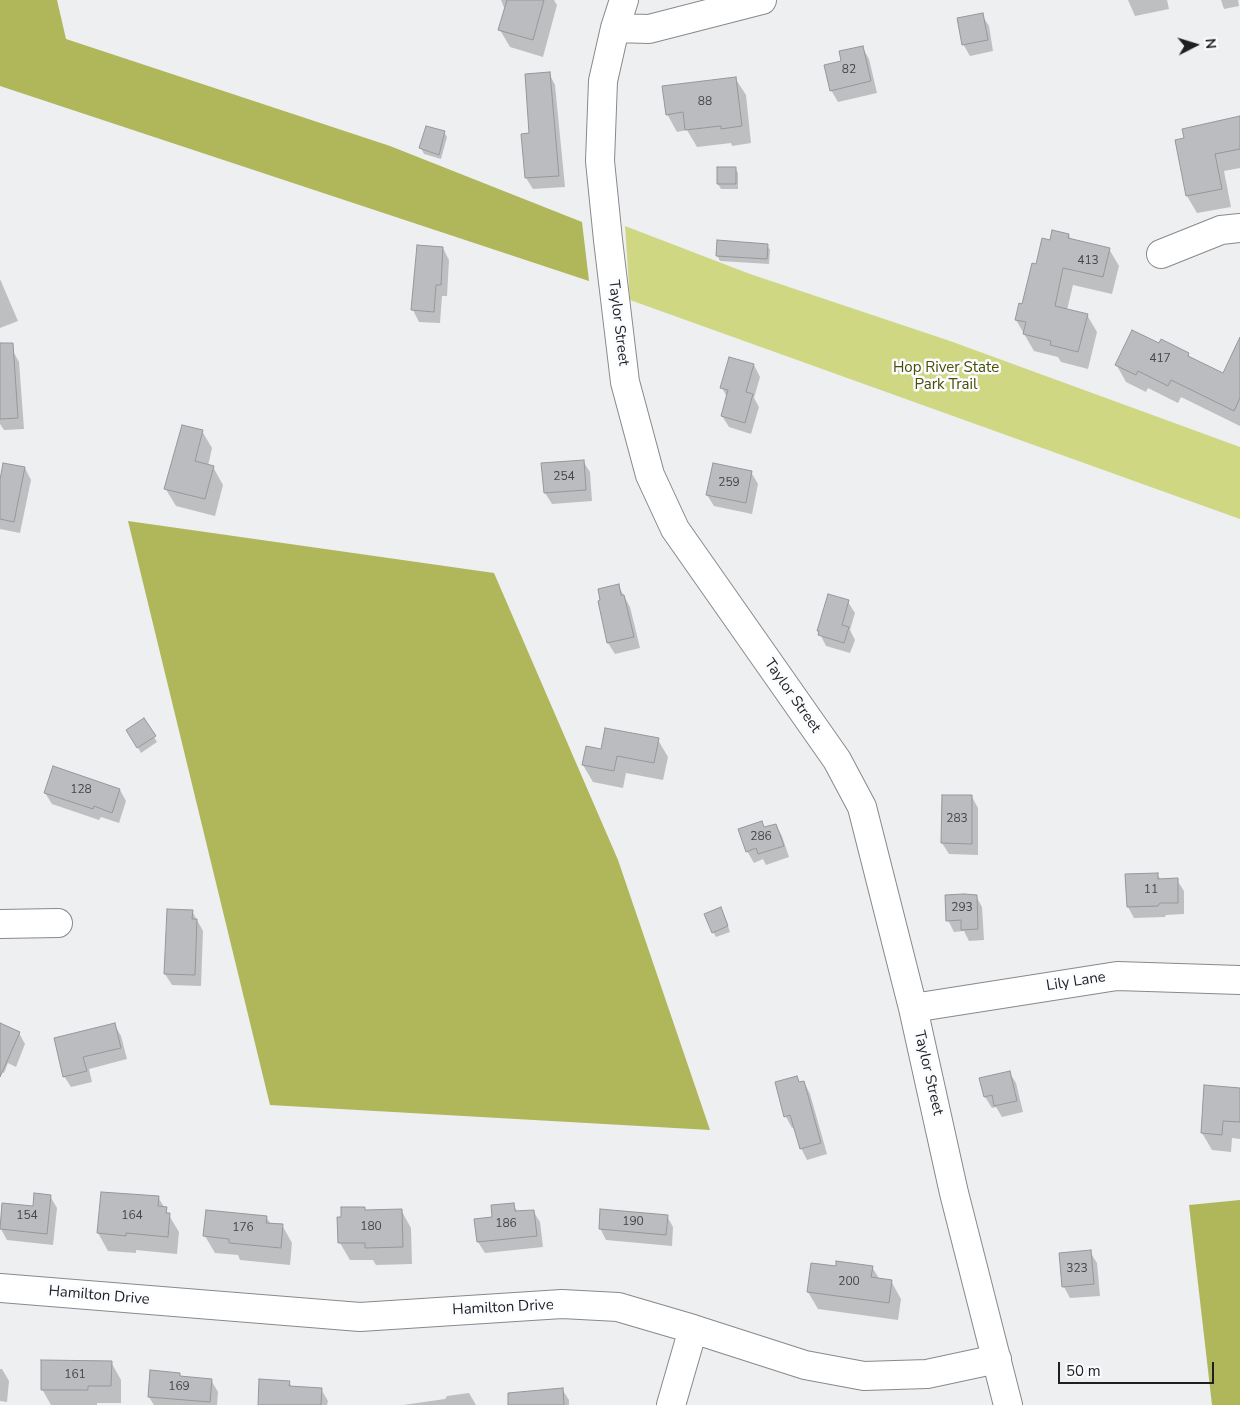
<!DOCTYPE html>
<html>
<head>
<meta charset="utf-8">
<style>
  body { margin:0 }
  #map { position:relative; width:1240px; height:1405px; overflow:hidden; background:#edeff1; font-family:"Nunito Sans",sans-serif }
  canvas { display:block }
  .north { position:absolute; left:1170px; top:20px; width:50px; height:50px; -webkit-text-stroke:4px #fafcff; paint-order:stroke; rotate:85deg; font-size:14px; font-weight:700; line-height:20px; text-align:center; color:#1e1f20 }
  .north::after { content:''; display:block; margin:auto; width:18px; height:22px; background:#1e1f20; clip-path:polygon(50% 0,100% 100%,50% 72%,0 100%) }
  .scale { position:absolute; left:1058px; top:1362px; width:156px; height:22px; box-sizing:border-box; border:2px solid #1e1f20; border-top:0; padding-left:6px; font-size:15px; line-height:18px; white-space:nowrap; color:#1e1f20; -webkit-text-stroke:4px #fafcff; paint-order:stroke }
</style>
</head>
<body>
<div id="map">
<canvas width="1240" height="1405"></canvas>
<div class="north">N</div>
<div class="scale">50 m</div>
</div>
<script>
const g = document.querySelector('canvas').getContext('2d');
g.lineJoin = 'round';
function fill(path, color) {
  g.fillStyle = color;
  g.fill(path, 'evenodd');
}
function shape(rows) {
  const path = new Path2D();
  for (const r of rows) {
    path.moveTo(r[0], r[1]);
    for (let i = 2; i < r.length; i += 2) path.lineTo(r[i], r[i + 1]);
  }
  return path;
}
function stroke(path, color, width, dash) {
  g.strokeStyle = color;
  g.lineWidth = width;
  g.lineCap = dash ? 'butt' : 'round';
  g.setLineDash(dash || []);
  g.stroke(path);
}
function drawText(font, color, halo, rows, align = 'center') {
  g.font = font + ' "Nunito Sans",sans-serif';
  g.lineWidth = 5;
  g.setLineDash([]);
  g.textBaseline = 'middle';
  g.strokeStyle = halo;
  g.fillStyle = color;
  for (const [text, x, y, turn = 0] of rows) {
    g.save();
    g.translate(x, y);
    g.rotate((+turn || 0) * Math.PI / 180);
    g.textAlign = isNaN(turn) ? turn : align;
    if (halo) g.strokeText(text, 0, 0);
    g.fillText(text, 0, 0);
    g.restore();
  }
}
fill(shape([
  [625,226,750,274,950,341,1240,447,1240,519,630,300]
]), '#cfd783');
fill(shape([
  [0,0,57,0,66,39,390,146,582,222,589,281,0,86],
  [128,521,494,573,618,860,710,1130,270,1105],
  [1240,1200,1240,1405,1212,1405,1189,1205]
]), '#b0b65a');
fill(shape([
  [501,0,554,0,557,5,543,57,510,47,500,30,505,10],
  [1128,0,1167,0,1169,9,1135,16],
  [1221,0,1238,0,1239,6,1224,9],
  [982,15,989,26,993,51,970,56,963,44],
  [862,47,869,59,877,93,838,102,831,90,843,62],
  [549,73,555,85,565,187,533,189,526,178,531,134],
  [735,78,746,95,751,143,732,146,731,143,697,147,687,130,677,132,667,114],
  [1240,118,1240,168,1224,171,1231,207,1197,213,1187,196,1176,141,1185,139],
  [444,132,447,137,441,159,424,154,421,148],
  [735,168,738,173,738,189,721,189,718,184],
  [1069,235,1071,240,1109,249,1119,266,1112,294,1073,285,1067,310,1087,315,1097,332,1088,369,1061,362,1058,357,1034,351,1016,320,1023,306,1036,266,1051,241],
  [767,245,770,250,769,264,720,261,717,255],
  [418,246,443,248,449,260,447,296,442,296,440,323,419,322,413,310],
  [0,279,18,321,0,328],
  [1240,340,1240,426,1181,397,1178,403,1148,388,1146,392,1126,382,1116,364,1160,345,1188,354,1191,359,1223,375],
  [13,351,19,362,24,429,4,430,0,424,0,352],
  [754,365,760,377,754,398,759,407,751,434,729,427,722,416,727,397,722,388],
  [202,431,212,448,208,466,213,467,223,485,215,516,176,506,165,488],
  [583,461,590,472,592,501,552,504,545,493],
  [25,468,31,480,20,533,0,529,0,486],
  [751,472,758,484,752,514,714,506,707,495],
  [618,585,630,607,640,648,615,654,608,643,599,602],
  [848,602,855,613,850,630,855,640,850,653,826,646,818,630],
  [144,720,157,742,141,753,128,731],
  [658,740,668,757,663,780,626,773,623,788,593,782,583,765,602,751],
  [120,790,126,801,119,823,101,817,99,820,52,804,45,793],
  [972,797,978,808,978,855,949,854,942,843],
  [761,822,765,829,776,825,782,836,789,857,766,865,763,859,754,863,747,851],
  [1157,874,1161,880,1177,880,1184,891,1184,914,1166,915,1165,917,1134,918,1128,907],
  [976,896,982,907,984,940,969,941,964,931,954,932,948,920],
  [192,911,203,931,201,986,172,985,165,974],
  [724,914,730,932,716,937,713,932],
  [114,1024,121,1036,127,1059,89,1069,92,1082,71,1087,64,1076],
  [0,1025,19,1033,25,1044,16,1067,8,1063,4,1073,0,1071],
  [1009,1072,1016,1083,1023,1112,1002,1117,996,1107,992,1108,985,1097,981,1079],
  [797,1077,800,1083,804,1082,810,1094,827,1154,807,1160,801,1148,795,1127,792,1128,786,1117,776,1083],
  [1240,1089,1240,1139,1232,1138,1231,1152,1212,1150,1202,1133],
  [102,1193,158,1197,179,1232,177,1254,136,1250,136,1253,108,1251,98,1233],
  [50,1196,57,1208,53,1245,7,1240,1,1229],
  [513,1205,518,1212,533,1211,540,1222,543,1247,485,1253,478,1242,475,1220,494,1218],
  [364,1208,366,1211,401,1210,411,1228,412,1264,376,1265,373,1260,350,1260,340,1243],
  [667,1216,673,1227,672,1246,606,1240,600,1228],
  [266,1217,271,1224,282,1225,292,1243,290,1265,240,1260,238,1255,215,1253,205,1236],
  [1090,1252,1097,1263,1100,1296,1070,1298,1064,1287,1061,1254],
  [872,1267,880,1280,891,1281,901,1299,898,1320,818,1309,808,1292,837,1268],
  [111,1362,121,1380,121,1403,97,1403,97,1405,51,1405,42,1389],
  [0,1369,2,1369,9,1381,7,1402,0,1401],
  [179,1374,182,1378,211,1380,218,1392,217,1405,154,1405,149,1397],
  [289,1382,292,1387,321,1389,328,1401,327,1405,259,1405],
  [562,1389,569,1400,569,1405,514,1405],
  [469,1393,476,1405,403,1405,445,1399,447,1396]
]), '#0003');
const building = shape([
  [507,0,544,0,533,40,498,30,507,0],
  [983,13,988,40,962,45,957,18,983,13],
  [863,46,871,81,830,91,824,65,841,61,839,51,863,46],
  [550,72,559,176,525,178,521,134,529,133,525,74,550,72],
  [736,77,742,126,721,129,721,126,685,130,683,112,666,115,662,86,736,77],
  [1240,116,1240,149,1215,154,1222,189,1186,196,1175,140,1184,138,1182,129,1240,116],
  [426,126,445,131,439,155,419,148,426,126],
  [717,167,736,167,736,184,717,184,717,167],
  [1052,230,1069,234,1068,238,1110,248,1103,277,1063,268,1055,306,1088,314,1078,352,1050,345,1051,341,1023,334,1026,322,1015,320,1019,303,1022,304,1032,263,1036,264,1042,238,1050,240,1052,230],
  [717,240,768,244,767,259,716,256,717,240],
  [417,245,443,247,441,285,436,285,434,312,411,310,417,245],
  [1132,330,1159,343,1161,339,1189,353,1188,356,1223,373,1240,337,1240,398,1234,411,1171,380,1168,386,1138,371,1136,375,1115,365,1132,330],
  [0,343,13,343,18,418,0,419,0,343],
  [729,357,754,364,746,392,753,394,745,423,721,416,728,390,720,388,729,357],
  [182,425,203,430,195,461,214,466,205,499,164,489,182,425],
  [584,460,586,490,544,493,541,463,584,460],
  [3,463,25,467,14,522,0,519,0,480,3,463],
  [713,463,752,471,746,503,706,495,713,463],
  [619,584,621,595,624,595,634,637,607,643,598,601,600,600,598,589,619,584],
  [828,594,849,600,842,625,849,627,844,643,818,635,819,631,817,631,828,594],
  [144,718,156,736,137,748,126,730,144,718],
  [605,728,659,738,654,763,617,756,614,771,582,765,586,746,601,749,605,728],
  [53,766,120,789,112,813,94,806,93,809,44,793,53,766],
  [942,795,972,795,972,844,941,843,942,795],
  [762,821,764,827,776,824,784,846,758,854,756,848,746,852,738,829,762,821],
  [1158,873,1158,879,1178,878,1178,903,1160,903,1158,906,1127,907,1125,874,1158,873],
  [964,894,977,895,978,929,961,930,961,920,946,921,945,895,964,894],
  [721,907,728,926,712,933,704,914,721,907],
  [167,909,193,910,192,919,197,919,195,975,164,974,167,909],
  [0,1023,20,1032,0,1077,0,1023],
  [115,1023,121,1048,83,1057,87,1071,63,1077,54,1038,115,1023],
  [1010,1071,1017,1101,994,1106,992,1095,984,1097,979,1078,1010,1071],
  [797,1076,799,1082,804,1081,821,1143,800,1149,790,1115,784,1117,775,1082,797,1076],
  [1204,1085,1240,1088,1240,1122,1223,1121,1222,1135,1201,1133,1204,1085],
  [101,1192,159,1196,158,1206,167,1207,166,1213,170,1213,168,1237,126,1233,126,1236,97,1233,101,1192],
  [34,1193,51,1195,47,1234,0,1229,2,1203,33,1206,34,1193],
  [514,1203,515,1211,534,1210,537,1236,477,1242,474,1219,492,1217,491,1205,514,1203],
  [341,1207,365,1207,365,1210,402,1209,403,1247,365,1248,365,1243,338,1243,337,1217,341,1217,341,1207],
  [600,1209,668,1215,666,1235,599,1229,600,1209],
  [206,1210,267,1216,266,1223,283,1224,281,1248,229,1243,229,1239,203,1236,206,1210],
  [1091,1250,1094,1284,1062,1287,1059,1253,1091,1250],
  [836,1261,873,1266,871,1277,892,1280,889,1303,807,1292,811,1263,836,1266,836,1261],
  [41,1360,112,1361,111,1386,88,1386,88,1390,41,1390,41,1360],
  [150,1370,180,1373,180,1376,212,1379,210,1402,148,1397,150,1370],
  [259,1379,290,1381,289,1386,322,1388,321,1405,258,1405,259,1379],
  [563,1388,564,1405,508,1405,508,1393,563,1388]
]);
fill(building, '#babcbf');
stroke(building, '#95979a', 1);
const minor = shape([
  [624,0,615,28,603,81,600,161,608,240,625,382,650,475,675,529,837,760,862,807,913,1008,954,1193,1008,1405],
  [615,28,649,29,762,0],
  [1161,254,1221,230,1240,228],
  [0,924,58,923],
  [913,1008,1117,976,1240,980],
  [0,1288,360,1317,562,1304,618,1307,693,1329,805,1365,864,1376,927,1374,997,1359],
  [671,1405,693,1329]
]);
stroke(minor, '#87898c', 30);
stroke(minor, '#fff', 28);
drawText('12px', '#454648', null, [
  ["82",849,70],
  ["88",705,102],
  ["413",1088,261],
  ["417",1160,359],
  ["254",564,477],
  ["259",729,483],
  ["128",81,790],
  ["283",957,819],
  ["286",761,837],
  ["11",1151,890],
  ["293",962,908],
  ["154",27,1216],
  ["164",132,1216],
  ["190",633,1222],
  ["186",506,1224],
  ["180",371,1227],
  ["176",243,1228],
  ["323",1077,1269],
  ["200",849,1282],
  ["161",75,1375],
  ["169",179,1387]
]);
drawText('15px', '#1e1f20', '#fafcff', [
  ["Taylor Street",618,323,83],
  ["Taylor Street",792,696,55],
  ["Lily Lane",1076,982,-9],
  ["Taylor Street",928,1073,77],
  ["Hamilton Drive",99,1296,5],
  ["Hamilton Drive",503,1308,-3]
]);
drawText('15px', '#4a4d03', '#fafcff', [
  ["Hop River State",946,368],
  ["Park Trail",946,385]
]);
</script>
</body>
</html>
